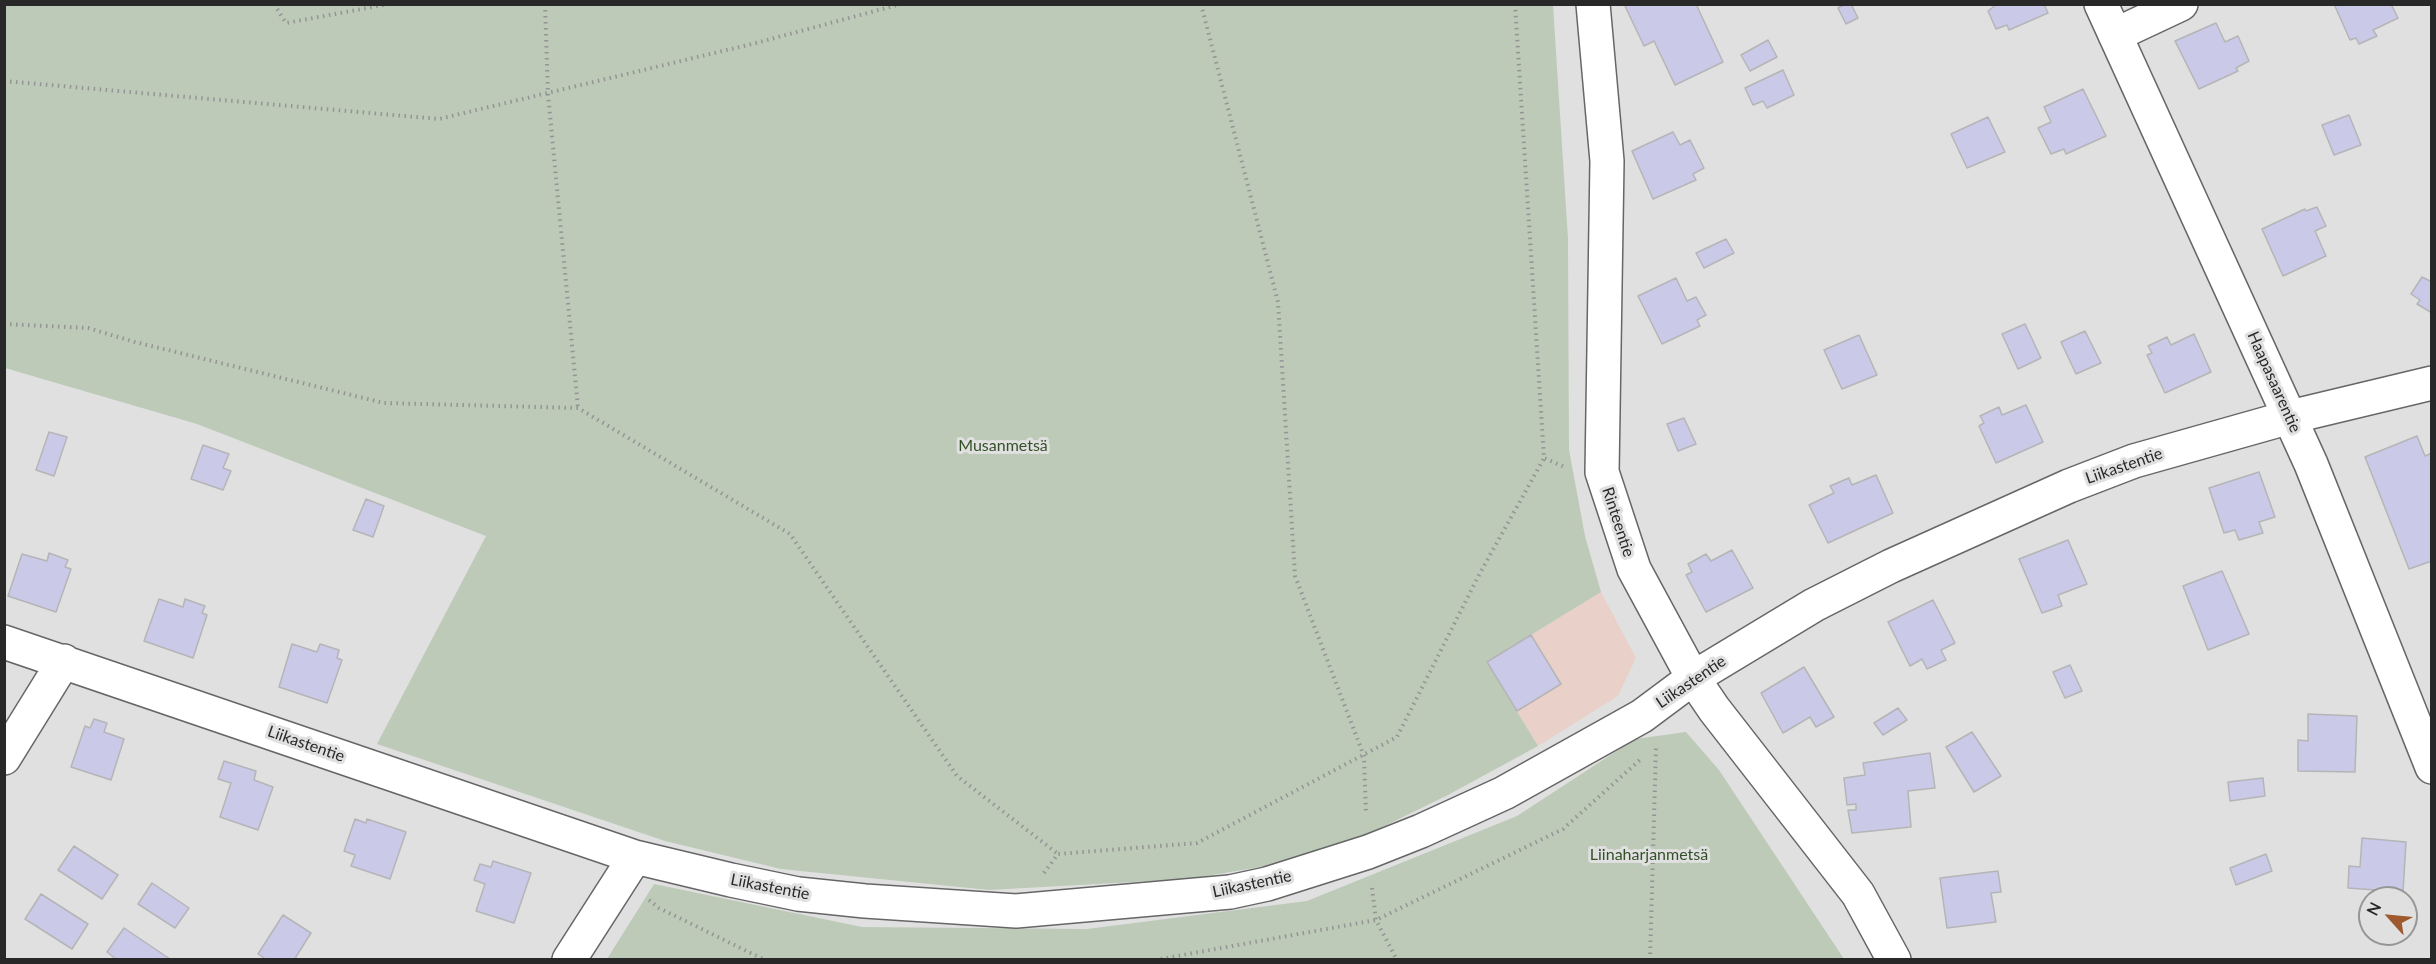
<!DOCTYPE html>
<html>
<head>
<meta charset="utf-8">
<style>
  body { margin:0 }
  #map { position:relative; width:2436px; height:964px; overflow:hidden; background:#e0e0e1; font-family:Lato,sans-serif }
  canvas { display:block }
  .frame { position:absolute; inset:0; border:6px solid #282829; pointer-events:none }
  .north { position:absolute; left:2358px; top:886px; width:60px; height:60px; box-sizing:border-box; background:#e0e0e1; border:2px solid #969697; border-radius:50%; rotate:297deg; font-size:16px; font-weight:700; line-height:24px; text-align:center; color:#282829 }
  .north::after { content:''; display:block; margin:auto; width:21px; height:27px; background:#9e592d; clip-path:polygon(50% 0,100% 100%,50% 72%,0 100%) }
</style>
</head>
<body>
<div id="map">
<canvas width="2436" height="964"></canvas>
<div class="frame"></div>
<div class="north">N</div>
</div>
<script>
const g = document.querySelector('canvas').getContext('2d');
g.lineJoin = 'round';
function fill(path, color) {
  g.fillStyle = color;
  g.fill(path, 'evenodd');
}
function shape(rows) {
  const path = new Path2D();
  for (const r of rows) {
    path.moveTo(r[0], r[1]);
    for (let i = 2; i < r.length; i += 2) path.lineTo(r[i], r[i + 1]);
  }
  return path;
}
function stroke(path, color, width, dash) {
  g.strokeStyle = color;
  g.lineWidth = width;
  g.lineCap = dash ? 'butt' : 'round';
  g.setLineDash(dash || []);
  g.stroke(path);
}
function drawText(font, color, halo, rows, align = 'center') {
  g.font = font + ' Lato,sans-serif';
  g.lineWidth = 6;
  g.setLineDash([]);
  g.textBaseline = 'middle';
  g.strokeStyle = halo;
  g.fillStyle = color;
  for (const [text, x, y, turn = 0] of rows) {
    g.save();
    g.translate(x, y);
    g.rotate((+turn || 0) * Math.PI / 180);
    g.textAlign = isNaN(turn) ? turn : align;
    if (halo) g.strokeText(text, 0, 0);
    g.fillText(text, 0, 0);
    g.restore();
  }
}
fill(shape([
  [1601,592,1636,658,1618,696,1538,746,1487,662]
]), '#e9d0c8');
fill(shape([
  [4,5,1553,5,1568,239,1569,450,1585,536,1601,592,1487,662,1538,746,1448,795,1360,838,1272,865,1189,879,989,890,781,869,665,841,377,744,486,536,197,424,5,368],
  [1686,732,1719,770,1844,959,607,959,654,884,862,927,1087,929,1307,901,1517,816,1635,739]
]), '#bdcab8');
const building = shape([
  [1624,4,1696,4,1723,62,1675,85,1654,41,1644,46,1624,4],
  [1845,4,1851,4,1858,18,1846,24,1838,8,1845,4],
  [1997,4,2044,4,2048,13,2009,30,2007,25,1996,29,1988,11,1997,4],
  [2334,4,2391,4,2398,18,2373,30,2377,36,2359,44,2356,38,2350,40,2334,4],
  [2216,23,2225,42,2238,36,2249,61,2236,68,2238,71,2199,89,2175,41,2216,23],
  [1768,40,1777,57,1750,71,1741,55,1768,40],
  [1783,70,1794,95,1767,108,1763,101,1753,105,1745,88,1783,70],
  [2083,89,2106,136,2066,154,2064,149,2051,154,2038,128,2051,122,2044,107,2083,89],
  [2349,115,2361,145,2334,155,2322,125,2349,115],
  [1988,117,2005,152,1967,168,1951,134,1988,117],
  [1673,132,1680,145,1690,140,1704,168,1693,174,1696,180,1653,199,1632,151,1673,132],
  [2317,207,2326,226,2315,231,2326,256,2283,276,2262,229,2305,209,2306,211,2317,207],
  [1726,239,1734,253,1704,268,1696,253,1726,239],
  [2422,277,2432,282,2432,313,2417,304,2420,300,2411,294,2422,277],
  [1676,278,1687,301,1696,297,1706,315,1697,320,1700,326,1662,344,1638,296,1676,278],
  [2025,324,2041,358,2018,369,2002,334,2025,324],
  [2085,331,2101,363,2076,374,2061,342,2085,331],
  [2194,334,2211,372,2165,393,2147,355,2152,353,2148,346,2167,337,2171,345,2194,334],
  [1859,335,1877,375,1842,389,1824,350,1859,335],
  [2026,405,2043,442,1996,463,1979,426,1984,423,1980,416,1999,407,2002,415,2026,405],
  [1684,418,1696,444,1678,451,1667,424,1684,418],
  [49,432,67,437,54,476,36,470,49,432],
  [2417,436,2425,456,2432,453,2432,561,2409,569,2365,457,2417,436],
  [203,445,229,454,223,468,231,471,223,490,191,479,203,445],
  [2259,472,2275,517,2259,522,2263,533,2239,540,2235,530,2224,533,2209,488,2259,472],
  [1876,475,1893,513,1828,543,1809,505,1834,493,1830,486,1849,478,1852,485,1876,475],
  [366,499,384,506,373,537,353,530,366,499],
  [2068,540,2087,584,2058,595,2062,606,2042,613,2019,559,2068,540],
  [1732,550,1753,588,1706,612,1686,575,1692,572,1688,564,1706,554,1711,561,1732,550],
  [49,553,68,560,65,567,71,569,56,612,8,596,22,554,47,561,49,553],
  [2222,571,2249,634,2208,650,2183,586,2222,571],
  [159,599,183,607,185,599,205,606,202,613,207,615,193,658,144,641,159,599],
  [1933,600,1955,643,1941,650,1946,660,1927,669,1922,659,1910,666,1888,622,1933,600],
  [1531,635,1561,684,1517,711,1487,662,1531,635],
  [292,644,317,652,320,644,339,650,337,658,342,660,327,703,279,687,292,644],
  [2070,665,2082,691,2065,698,2053,672,2070,665],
  [1804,667,1834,717,1816,727,1810,717,1783,733,1761,693,1804,667],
  [1898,708,1907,720,1883,735,1874,723,1898,708],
  [2308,714,2357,716,2355,772,2298,771,2298,740,2308,741,2308,714],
  [94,719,107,723,104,732,124,739,111,780,71,767,85,726,90,728,94,719],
  [1972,732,2001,776,1974,792,1946,747,1972,732],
  [1930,753,1935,788,1908,791,1911,827,1852,833,1848,810,1856,810,1856,804,1847,805,1844,778,1865,775,1863,763,1930,753],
  [224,761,256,771,254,780,273,787,258,830,220,817,231,783,218,779,224,761],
  [2263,778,2265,796,2230,801,2228,782,2263,778],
  [355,819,366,823,367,819,406,832,390,879,351,866,355,855,344,851,355,819],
  [2362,838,2406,842,2403,892,2348,888,2349,866,2360,867,2362,838],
  [74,846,118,875,102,899,58,870,74,846],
  [2266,854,2272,871,2236,885,2230,868,2266,854],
  [493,861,531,873,514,923,476,911,485,884,474,880,480,864,491,867,493,861],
  [1998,871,2001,892,1991,893,1996,922,1947,928,1940,878,1998,871],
  [152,883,189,908,175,928,138,904,152,883],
  [41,894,88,924,72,949,25,919,41,894],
  [283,915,311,933,294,960,267,960,258,954,283,915],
  [124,928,170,959,117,960,107,952,124,928]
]);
fill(building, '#cac9e7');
stroke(building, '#b5b5b7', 1.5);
const minor = shape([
  [1593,4,1607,161,1602,472,1634,569,1693,678,1714,709,1858,894,1894,960],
  [2101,4,2311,464,2432,767],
  [2115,35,2181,4],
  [4,642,635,857,731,880,798,894,865,901,1016,911,1230,892,1267,884,1368,852,1421,831,1504,793,1642,716,1693,678,1814,605,1891,566,2069,486,2134,461,2290,417,2432,383],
  [4,758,64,661],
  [569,960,635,857]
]);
stroke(minor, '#666667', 36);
stroke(shape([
  [274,4,286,23,389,4],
  [545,4,548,94,578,408],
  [1201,4,1278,302,1295,576,1364,756,1366,814],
  [1515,4,1544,458,1567,468],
  [4,81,439,119,756,43,901,4],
  [4,324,88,328,135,342,384,403,578,408,790,534,957,776,1058,854],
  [1044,873,1058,854,1197,843,1397,737,1479,575,1544,458],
  [1372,888,1376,920,1397,960],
  [649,900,659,908,765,960],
  [1155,960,1376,920,1563,829,1641,759],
  [1650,960,1656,747]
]), '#949495', 4, [1.5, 4.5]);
stroke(minor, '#fff', 33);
drawText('16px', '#282829', '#e0e0e1', [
  ["Haapasaarentie",2274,382,66],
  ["Liikastentie",2124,466,-19],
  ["Rinteentie",1618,522,72],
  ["Liikastentie",1691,682,-34],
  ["Liikastentie",306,744,19],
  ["Liikastentie",1252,884,-12],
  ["Liikastentie",770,887,11]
]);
drawText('16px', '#345028', '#e0e0e1', [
  ["Musanmetsä",1003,446],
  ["Liinaharjanmetsä",1649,855]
]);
</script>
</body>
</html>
